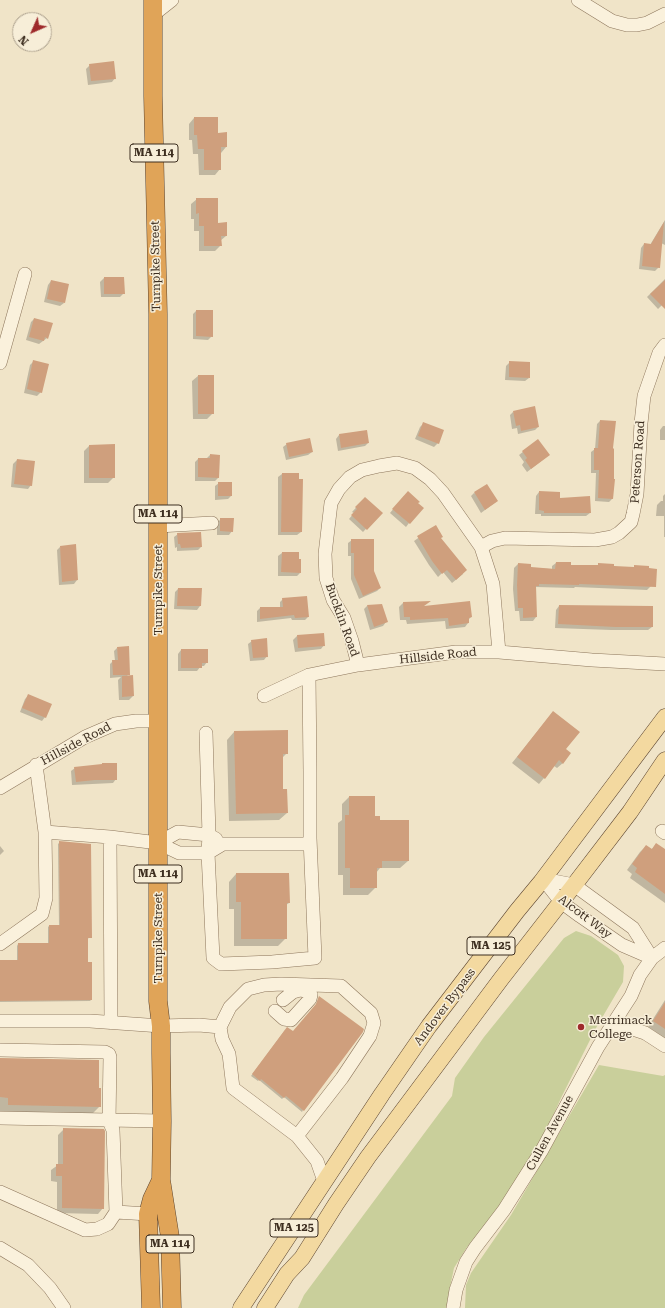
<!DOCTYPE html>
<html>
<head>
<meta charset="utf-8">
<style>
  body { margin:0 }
  #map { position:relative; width:665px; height:1308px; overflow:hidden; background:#f0e4c8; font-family:"Roboto Serif",serif }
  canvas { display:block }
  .north { position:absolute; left:12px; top:12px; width:40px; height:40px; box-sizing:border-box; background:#f7eed8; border:1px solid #ada18e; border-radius:50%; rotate:225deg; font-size:11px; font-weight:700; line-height:16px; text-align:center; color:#3d2e20 }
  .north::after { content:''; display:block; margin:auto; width:14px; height:18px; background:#9e2a2b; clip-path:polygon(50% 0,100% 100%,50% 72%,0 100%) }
</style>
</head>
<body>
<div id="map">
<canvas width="665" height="1308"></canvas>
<div class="north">N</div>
</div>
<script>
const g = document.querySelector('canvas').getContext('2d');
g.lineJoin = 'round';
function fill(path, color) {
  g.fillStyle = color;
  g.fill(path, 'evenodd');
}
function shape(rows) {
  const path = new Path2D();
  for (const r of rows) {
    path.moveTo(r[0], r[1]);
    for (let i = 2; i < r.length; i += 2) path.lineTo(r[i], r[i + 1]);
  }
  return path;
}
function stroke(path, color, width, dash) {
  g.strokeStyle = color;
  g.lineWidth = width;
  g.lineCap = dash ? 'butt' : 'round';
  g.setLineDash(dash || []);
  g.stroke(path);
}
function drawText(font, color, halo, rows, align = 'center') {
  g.font = font + ' "Roboto Serif",serif';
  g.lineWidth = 3;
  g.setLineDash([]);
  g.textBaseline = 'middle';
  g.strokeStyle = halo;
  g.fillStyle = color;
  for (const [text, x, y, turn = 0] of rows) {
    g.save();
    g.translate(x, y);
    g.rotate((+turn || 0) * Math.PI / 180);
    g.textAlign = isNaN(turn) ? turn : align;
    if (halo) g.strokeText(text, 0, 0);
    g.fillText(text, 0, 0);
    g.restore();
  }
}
fill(shape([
  [576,931,591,936,618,955,624,966,623,982,596,1028,561,1098,543,1138,494,1215,467,1247,454,1268,448,1297,447,1308,298,1308,304,1295,452,1096,455,1078,484,1037,564,938],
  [599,1065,663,1076,665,1075,665,1308,465,1308,466,1285,471,1273,511,1215]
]), '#c9cf9b');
fill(shape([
  [90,65,115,78,112,82,88,85,86,69],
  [194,118,218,134,226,147,221,153,220,169,215,175,199,175,198,154,193,154,192,140,189,140,189,124],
  [197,199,226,236,220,241,221,245,215,251,199,251,199,231,194,231,194,219,191,219,191,204],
  [665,220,665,245,661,243,659,267,655,271,639,269,641,248,644,244,650,245],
  [104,278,124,293,120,297,101,297,100,282],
  [665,279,665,302,658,309,647,297],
  [51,281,64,303,60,306,44,302,48,285],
  [196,311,212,336,208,340,193,339,193,314],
  [34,319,47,338,39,344,26,340,31,322],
  [34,361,41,392,37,396,24,393,30,365],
  [510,362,529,378,525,381,505,380,506,366],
  [198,376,213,376,213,413,207,419,193,419,192,381],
  [513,412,538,427,535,430,518,434,517,428,512,429,510,415],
  [600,421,612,449,612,499,609,502,595,501,596,473,591,473,591,452,595,449,597,424],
  [424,423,438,443,434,447,415,439,420,427],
  [663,426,665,426,665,451,665,440,660,440,660,430],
  [339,435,368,443,365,446,338,451,336,439],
  [538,440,545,458,527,472,522,465,524,462,519,455],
  [287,444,312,452,308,455,286,460,283,447],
  [89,446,114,477,108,483,84,483,84,451],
  [210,455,218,478,215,481,195,481,195,462,198,459,206,459],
  [17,460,31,485,28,489,11,487,13,464],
  [282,474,298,474,301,532,297,535,278,535,278,477],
  [219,483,231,496,228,499,215,500,215,486],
  [539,492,590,513,586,516,541,516,541,514,535,514,536,496],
  [474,493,497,501,481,513,471,496],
  [665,494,665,537,664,537,664,516,656,516,657,505,661,501,663,501,663,496],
  [404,496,409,523,406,527,390,513],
  [365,498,381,513,363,532,349,519,354,513,352,512],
  [221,519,232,531,229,535,217,535,217,523],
  [435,526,440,538,463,574,452,583,443,572,438,577,429,565,414,541],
  [178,534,201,547,198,550,177,551,177,547,175,548,174,537],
  [352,540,373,572,380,588,377,591,359,599,351,579,351,556,348,556,348,543],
  [60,547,77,580,74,584,59,585,57,550],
  [282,553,300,573,297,576,278,576,278,556],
  [556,563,570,566,613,567,651,586,647,590,575,587,574,588,536,587,535,588,536,617,533,621,520,621,519,611,515,611,513,589,514,568,518,564,530,568,552,569,552,566],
  [178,589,200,606,197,610,174,609,175,592],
  [283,599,308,617,305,620,292,620,291,618,257,622,257,611,260,608,280,608,280,602],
  [428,602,422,607,471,617,468,620,468,623,465,627,446,629,445,621,407,624,406,620,400,620,399,607,403,603],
  [381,605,386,622,383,626,370,630,364,609,367,606],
  [559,606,652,627,648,630,611,630,555,628,556,610],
  [323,634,324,645,321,649,295,652,293,640,297,636],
  [252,641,267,656,264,660,250,661,248,644],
  [117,648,129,674,126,677,133,696,129,700,119,700,118,680,121,677,110,678,110,664,113,661,115,661,114,651],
  [181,650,207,662,204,666,201,666,197,671,178,671,178,654],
  [29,695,45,717,42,721,20,712,25,699],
  [553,712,565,750,563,763,557,768,554,766,539,784,512,763],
  [234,732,287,753,282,758,282,790,287,813,279,820,229,821,227,740],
  [75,768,116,779,113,783,72,785,71,771],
  [349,797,379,821,408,861,400,868,380,868,376,873,376,887,368,895,343,895,343,875,338,875,338,823,342,820,342,804],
  [60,842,91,937,87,939,87,963,91,1000,90,1001,0,1002,0,961,17,961,17,946,18,944,48,944,48,927,49,926,59,926,58,844],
  [656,844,665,851,665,903,630,878,632,874,627,870,640,852,646,846,651,850],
  [0,846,4,851,0,855],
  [236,874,289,903,286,905,286,938,278,946,234,946,234,909,229,909,229,882],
  [319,997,303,1110,302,1112,284,1097,282,1099,259,1080,258,1081,251,1076,285,1030,293,1032,315,1007],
  [665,1000,665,1038,648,1027],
  [0,1058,98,1089,100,1106,89,1117,0,1115],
  [64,1129,103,1208,98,1214,57,1213,57,1182,51,1181,51,1170,58,1165,58,1135]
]), '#0003');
fill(shape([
  [114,61,116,79,91,81,89,64],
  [194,117,218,117,218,133,227,132,227,147,221,147,221,170,204,170,204,149,198,149,197,135,194,135],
  [196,198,218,198,218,223,227,222,227,236,221,236,222,246,204,246,204,226,199,226,199,213,196,214],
  [664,222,660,268,642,266,644,243,651,244],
  [104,277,124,277,125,294,104,294],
  [51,280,69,284,65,303,47,299],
  [665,280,665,309,650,294],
  [196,310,213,310,213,337,196,336],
  [34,318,53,323,48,339,45,337,44,341,29,337],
  [33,360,49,364,42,393,27,389],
  [509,361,530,362,530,378,509,377],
  [198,375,214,375,214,414,198,414],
  [535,406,539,427,521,431,520,425,516,426,513,411],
  [600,420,616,421,613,448,614,449,614,479,615,479,613,499,598,498,599,470,594,470,594,448,598,448],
  [423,422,444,430,439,444,418,436],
  [367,430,369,443,341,448,339,434],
  [310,438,313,452,289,457,286,443],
  [538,439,550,455,531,469,525,460,527,458,522,451],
  [115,444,115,478,89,478,89,445],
  [210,454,220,455,219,478,198,477,198,458,210,458],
  [17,459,35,461,32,486,14,484],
  [282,473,299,473,299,479,303,479,302,532,281,532],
  [218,482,232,482,232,496,218,496],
  [487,484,498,501,485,510,474,492],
  [408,491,420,502,418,503,424,508,410,524,392,509],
  [539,491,560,492,560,498,590,496,591,513,544,513,544,511,539,510],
  [365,497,383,513,367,530,351,515,357,509,355,507],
  [220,518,234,518,233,532,220,531],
  [436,525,443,537,441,538,467,570,456,580,447,570,442,574,432,561,417,536],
  [201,532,202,547,181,548,180,544,178,544,177,533],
  [351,539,374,539,374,571,381,588,363,596,354,575,354,553,351,553],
  [76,544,78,580,62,582,60,546],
  [282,552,299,552,299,559,301,559,301,573,281,572],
  [556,562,571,562,571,565,598,565,598,563,614,564,614,566,634,567,634,565,649,566,649,568,657,569,656,587,579,584,579,585,539,584,539,586,536,586,537,617,523,618,523,608,518,608,517,585,518,563,531,564,531,567,555,569],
  [178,588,202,588,201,606,177,606],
  [307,596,309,617,295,618,294,615,260,619,260,607,283,607,282,598],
  [431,601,424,606,470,601,472,617,469,618,469,623,449,626,448,618,410,620,410,617,404,617,403,602],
  [382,604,388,622,374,627,367,605],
  [559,605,653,606,653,627,615,627,558,624],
  [324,633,325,646,298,648,297,635],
  [267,638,268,657,253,658,251,640],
  [129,646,130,675,113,675,112,660,118,660,117,647],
  [181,649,208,649,208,663,202,663,202,668,181,668],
  [133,675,134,696,122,697,122,676],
  [28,694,52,704,46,718,22,708],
  [553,711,580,732,566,749,571,753,563,764,559,760,545,779,517,757],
  [288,730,288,754,283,754,283,789,287,789,288,813,236,814,234,731],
  [102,763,117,763,117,780,95,780,76,782,74,767,102,764],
  [349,796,375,796,375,816,380,816,380,820,409,820,409,861,382,861,382,868,377,868,377,888,350,888,350,868,345,868,345,815,349,815],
  [59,841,91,844,92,938,88,938,88,962,92,962,92,1000,0,1001,0,960,18,960,18,943,49,943,49,925,60,925],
  [656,843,665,849,665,894,635,872,637,868,632,864,646,845,652,849],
  [236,873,289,873,290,903,287,903,287,939,241,939,241,902,236,902],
  [319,996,364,1029,363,1032,304,1111,286,1096,284,1098,261,1079,260,1081,252,1074,287,1027,293,1031,316,1004],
  [665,1002,665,1029,653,1021],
  [0,1058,99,1060,99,1088,101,1088,101,1107,8,1105,8,1098,0,1097],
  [63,1128,104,1129,105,1131,104,1209,62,1208,62,1176,56,1176,56,1164,63,1164]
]), '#cf9f7d');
const minor = shape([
  [578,0,612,21,627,25,637,25,647,23,665,14],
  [153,15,172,0],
  [0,363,25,274],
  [158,526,212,523],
  [481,547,492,541,505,538,595,540,612,537,619,533,631,522,633,514,637,494,641,423,644,396,659,353,665,345],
  [358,665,352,641,344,618,333,600,326,578,325,554,331,503,339,489,350,477,362,470,379,466,397,463,415,468,430,479,443,493,481,547,493,584,499,652],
  [264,696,309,675,358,665,456,652,499,652,592,660,665,664],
  [206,733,209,835,208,853,213,958,221,964,272,962,315,958,310,838,310,772,309,675],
  [0,788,85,737,115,724,136,721,158,721],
  [662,831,665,833],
  [45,832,110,837,158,843,179,853,208,853,223,844,310,844],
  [110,837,111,1023],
  [158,843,178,832,209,835,216,839],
  [543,879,574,885,633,928,652,958,622,945,580,916,561,902,543,879],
  [0,944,42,914,46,898,45,832,36,765],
  [275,1011,284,1019,291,1020,310,999,311,995,307,991,300,990,293,992,283,1000],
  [0,1021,90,1021,161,1026,199,1025,220,1027],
  [613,1025,627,1027,645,1033,665,1046],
  [0,1050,105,1052,109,1054,110,1057,109,1121,113,1130,116,1212],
  [0,1118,162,1121],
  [297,1136,342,1078,370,1036,374,1023,371,1013,341,986,281,984,264,985,248,989,230,1007,220,1027,222,1039,229,1054,233,1088,297,1136,317,1161,324,1181],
  [0,1192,85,1230,97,1229,108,1224,116,1212,148,1214],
  [0,1248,28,1265,50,1288,64,1308],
  [453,1308,456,1290,466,1262,475,1248,504,1210,542,1150,598,1047,631,996,640,975,652,958,665,948]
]);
const major = shape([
  [241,1308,382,1094,429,1026,517,911,541,882,665,717],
  [265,1308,287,1274,302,1258,336,1204,368,1157,501,979,578,880,630,812,665,760]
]);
const highway = shape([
  [153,0,153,96,158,314,158,1001,161,1026,161,1053,162,1121,161,1180,170,1237,172,1308],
  [151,1308,148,1214,152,1199,161,1180]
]);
stroke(minor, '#8d765c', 14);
stroke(major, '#5b4430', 17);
stroke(highway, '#5b4430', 19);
stroke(minor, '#faf1dc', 13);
stroke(major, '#f3d9a0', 16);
stroke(highway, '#e0a458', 18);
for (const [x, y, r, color] of [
  [581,1027,4,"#9e2a2b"]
]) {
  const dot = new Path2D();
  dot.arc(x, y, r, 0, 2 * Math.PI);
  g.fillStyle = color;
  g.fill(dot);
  stroke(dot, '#f7eed8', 1.5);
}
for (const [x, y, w] of [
  [154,153,48],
  [158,514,48],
  [158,874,48],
  [491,946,48],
  [294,1228,48],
  [170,1244,48]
]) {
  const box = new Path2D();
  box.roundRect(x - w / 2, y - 9, w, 18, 3);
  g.fillStyle = '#f7eed8';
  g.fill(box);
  stroke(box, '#3d2e20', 1);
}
drawText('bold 11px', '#3d2e20', null, [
  ["MA 114",154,153],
  ["MA 114",158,514],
  ["MA 114",158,874],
  ["MA 125",491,946],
  ["MA 125",294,1228],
  ["MA 114",170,1244]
]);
drawText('12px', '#3d2e20', '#f7eed8', [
  ["Turnpike Street",156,266,-91],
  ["Peterson Road",638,462,-86],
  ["Turnpike Street",158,590,-90],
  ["Bucklin Road",342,620,70],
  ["Hillside Road",438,656,-6],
  ["Hillside Road",76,744,-28],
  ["Alcott Way",585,917,37],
  ["Turnpike Street",158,938,-90],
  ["Andover Bypass",445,1007,-53],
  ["Cullen Avenue",550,1133,-61]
]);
drawText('12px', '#3d2e20', '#f7eed8', [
  ["Merrimack",589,1020],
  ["College",589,1034]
], 'left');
</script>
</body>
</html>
